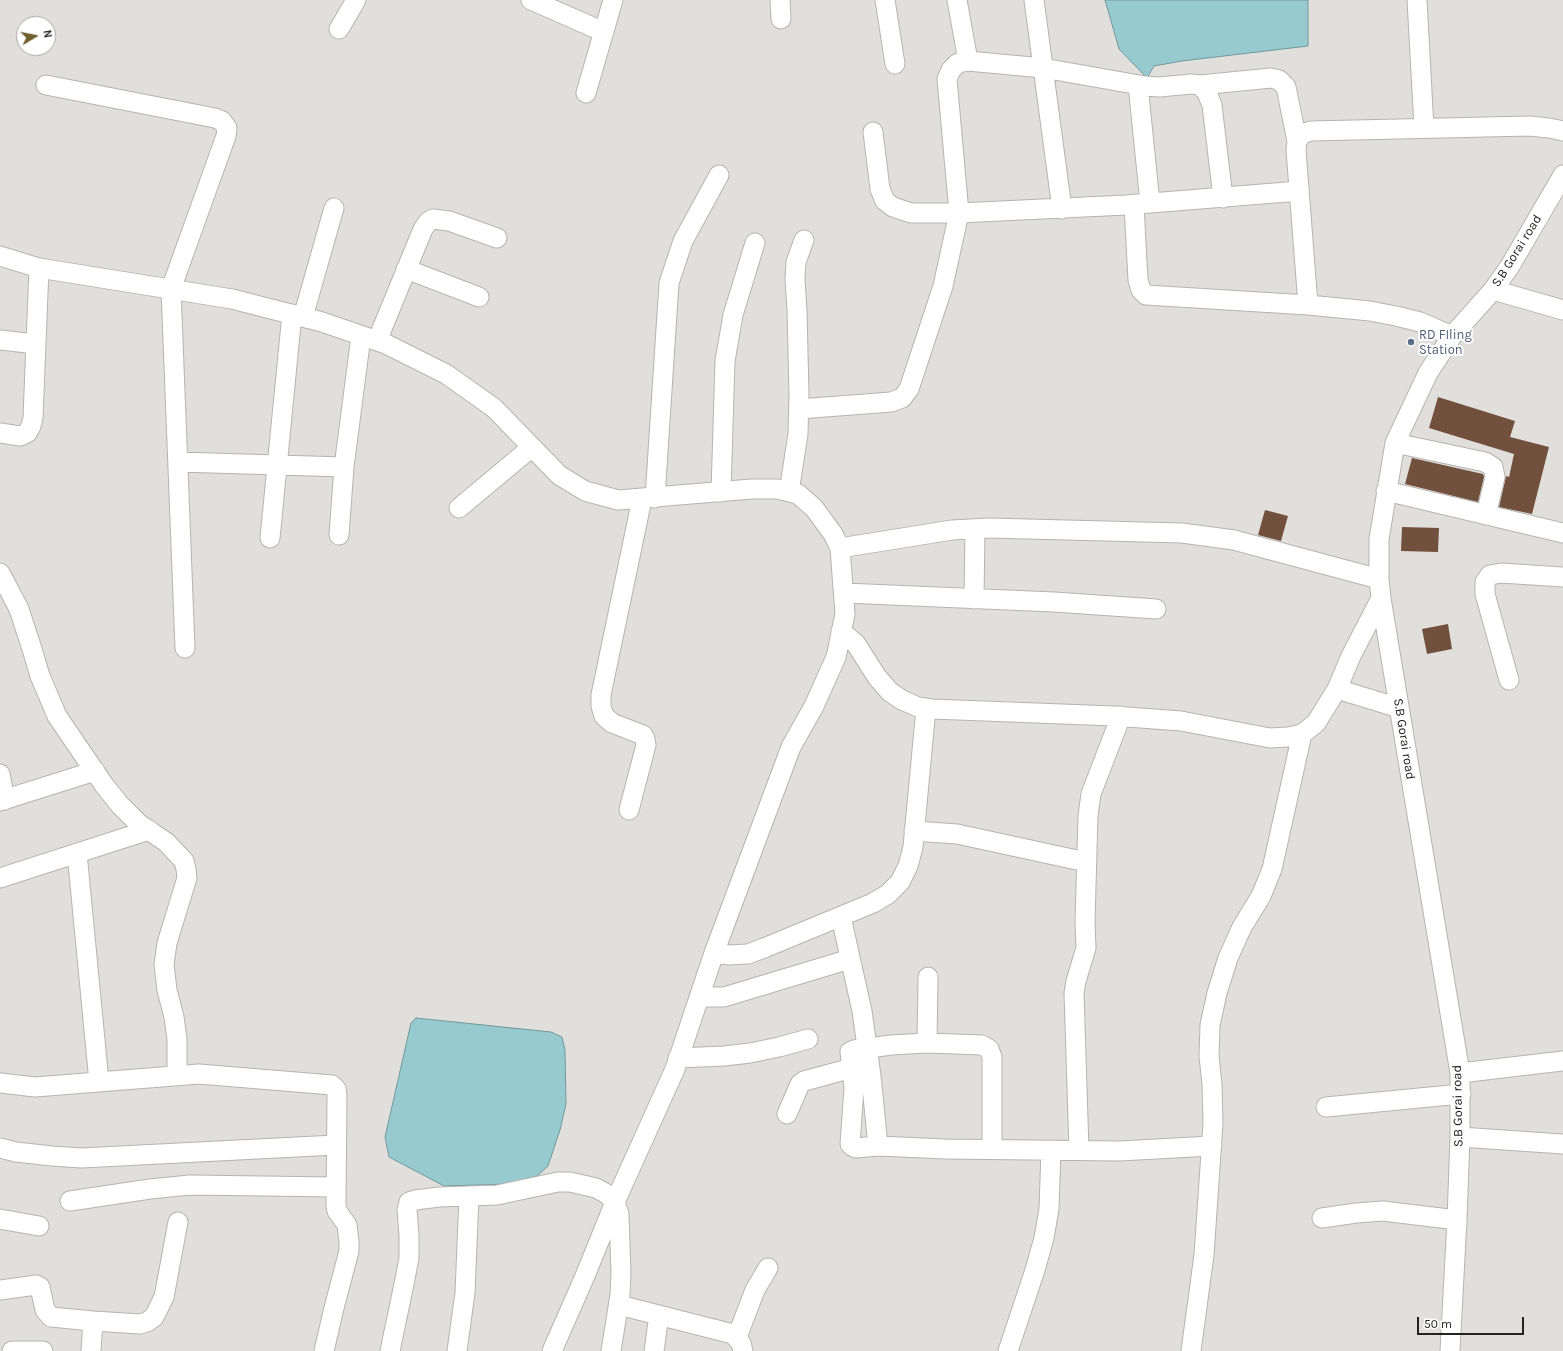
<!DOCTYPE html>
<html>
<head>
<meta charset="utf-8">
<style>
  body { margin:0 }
  #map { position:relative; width:1563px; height:1351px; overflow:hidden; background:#e1dfdc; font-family:Karla,sans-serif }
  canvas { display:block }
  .north { position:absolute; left:16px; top:16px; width:40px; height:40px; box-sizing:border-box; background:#fff; border:1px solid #a7a7a6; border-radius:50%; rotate:80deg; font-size:11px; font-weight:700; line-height:16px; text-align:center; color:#222220 }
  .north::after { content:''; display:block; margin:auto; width:14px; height:18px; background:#6f5e2c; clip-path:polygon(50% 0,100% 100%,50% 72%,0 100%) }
  .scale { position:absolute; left:1417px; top:1317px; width:107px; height:18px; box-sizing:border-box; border:2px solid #222220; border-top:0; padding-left:5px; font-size:12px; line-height:14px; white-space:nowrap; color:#222220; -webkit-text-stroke:3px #fff; paint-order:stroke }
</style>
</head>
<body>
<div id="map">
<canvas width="1563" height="1351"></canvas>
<div class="north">N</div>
<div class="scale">50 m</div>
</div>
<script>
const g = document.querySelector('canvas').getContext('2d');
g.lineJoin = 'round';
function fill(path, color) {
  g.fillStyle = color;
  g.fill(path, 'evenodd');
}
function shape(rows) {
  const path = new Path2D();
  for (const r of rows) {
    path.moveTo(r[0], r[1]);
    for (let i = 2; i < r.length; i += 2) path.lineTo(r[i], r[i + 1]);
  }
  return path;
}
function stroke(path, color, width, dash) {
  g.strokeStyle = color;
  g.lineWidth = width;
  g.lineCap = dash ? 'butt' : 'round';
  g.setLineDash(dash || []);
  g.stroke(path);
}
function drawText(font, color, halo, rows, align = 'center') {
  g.font = font + ' Karla,sans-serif';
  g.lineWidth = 4;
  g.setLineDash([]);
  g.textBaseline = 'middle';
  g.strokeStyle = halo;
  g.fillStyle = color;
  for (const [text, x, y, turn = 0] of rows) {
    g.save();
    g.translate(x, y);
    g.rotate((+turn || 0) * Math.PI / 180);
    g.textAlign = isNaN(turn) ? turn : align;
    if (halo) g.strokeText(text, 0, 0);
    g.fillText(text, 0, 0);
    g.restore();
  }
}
const water = shape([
  [1105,0,1308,0,1308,46,1182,61,1154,66,1147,78,1119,49,1105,0],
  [416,1018,551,1032,562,1037,565,1050,566,1104,560,1130,548,1166,537,1176,511,1184,444,1186,389,1157,385,1137,411,1023,416,1018]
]);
fill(water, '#96cace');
stroke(water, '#73989a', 1);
fill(shape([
  [1438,397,1515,421,1510,437,1549,447,1532,514,1499,507,1506,476,1509,477,1514,454,1429,428],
  [1412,458,1483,474,1484,477,1478,502,1405,484],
  [1265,510,1288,516,1281,541,1258,535],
  [1402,527,1439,528,1438,552,1401,551],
  [1448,624,1452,649,1427,654,1422,629]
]), '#72503e');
const minor = shape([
  [531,0,604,32],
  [780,0,781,19],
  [885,0,895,64],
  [957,0,968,61],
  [1034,0,1062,209],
  [1417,0,1424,128],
  [339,29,356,0],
  [46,85,215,118,222,121,227,128,226,136,171,289,185,648],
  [1138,85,1150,203],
  [1200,85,1271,78,1279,80,1286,87,1297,141],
  [586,93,613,0],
  [873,132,880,189,885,201,893,207,911,213,959,213,1126,205,1299,191],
  [1134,205,1138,280,1141,290,1146,295,1308,305,1370,311,1396,316,1420,322,1452,336],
  [0,256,39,268,232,299,322,322,386,344,446,374,494,408,559,475,585,491,618,500,752,489,777,489,798,494,814,508,833,534,840,548,845,614,836,657,814,706,791,747,714,953,675,1069,615,1202,585,1276,552,1351],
  [406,269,479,297],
  [1493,290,1563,310],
  [1308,305,1296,150,1297,141,1302,134,1311,131,1530,126,1549,128,1563,131],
  [303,317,334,208],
  [0,340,36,344],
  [377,341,423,229,428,222,433,219,449,221,497,238],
  [799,409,891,402,902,398,909,389,943,286,959,213,947,79,951,70,958,63,968,61,1043,68,1145,86,1159,87,1191,84,1200,85,1207,93,1212,105,1223,198],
  [0,433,20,436,27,433,31,426,33,418,39,268],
  [1395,443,1485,462,1493,467,1495,477,1486,515],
  [178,462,344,467,361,336],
  [1386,491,1563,533],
  [721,492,725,361,733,315,755,243],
  [789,492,798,434,799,394,797,311,795,279,796,262,804,240],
  [655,498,669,283,683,241,719,175],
  [459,508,532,447],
  [339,535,344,467],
  [270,538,292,314],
  [840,548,952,530,989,528,1182,533,1234,540,1379,579],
  [0,573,19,609,32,649,40,676,57,716,104,785,120,805,138,823,166,842,184,861,186,869,187,878,167,943,164,965,167,990,174,1017,177,1039,177,1075],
  [844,593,1054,602,1156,609],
  [974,599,975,529],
  [841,631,856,644,877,677,890,692,902,700,918,707,932,709,1114,716,1181,721,1270,738,1288,737,1302,734,1316,723,1337,689,1351,656,1381,598],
  [1509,680,1485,594,1485,582,1490,575,1501,573,1563,577],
  [1337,689,1399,708],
  [0,774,5,800],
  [0,801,95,771],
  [629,810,646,745,645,739,643,735,612,723,604,716,601,706,601,695,642,499],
  [914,831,957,834,1086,862],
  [77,853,99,1082],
  [0,878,149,830],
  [841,917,862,1011,871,1076,878,1146,945,1149,1119,1151,1212,1146],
  [714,953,729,955,748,954,764,948,873,903,888,894,900,882,908,866,913,847,926,708],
  [699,997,724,997,850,959],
  [927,1043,928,977],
  [678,1058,724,1056,750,1053,779,1047,808,1039],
  [1460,1073,1563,1061],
  [0,1083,35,1087,199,1074,332,1085,336,1089,337,1095,336,1206,337,1211,347,1225,349,1242,349,1251,334,1308,324,1351],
  [1326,1107,1461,1094],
  [787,1114,800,1084,804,1081,852,1068],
  [1460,1137,1563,1144],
  [878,1146,856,1148,852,1146,850,1144,854,1088,850,1052,854,1050,891,1045,927,1043,982,1045,989,1049,992,1057,992,1149],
  [0,1148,16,1152,52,1156,81,1158,336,1145],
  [1079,1150,1074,993,1076,981,1086,948,1085,922,1088,816,1091,794,1121,716],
  [70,1201,150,1189,190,1185,336,1187],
  [1322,1218,1356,1213,1383,1211,1457,1220],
  [0,1219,39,1226],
  [0,1290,36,1285,40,1287,45,1310,51,1317,93,1321,91,1351],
  [619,1305,733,1334,741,1343,743,1351],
  [93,1321,140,1324,147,1322,154,1317,164,1297,178,1222],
  [737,1337,755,1290,768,1268],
  [12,1351,43,1351],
  [390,1351,404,1284,409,1258,409,1235,407,1210,409,1202,415,1200,439,1197,497,1195,558,1182,570,1182,596,1188,607,1194,615,1202,619,1214,621,1273,620,1295,611,1351],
  [457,1351,465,1293,469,1197],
  [654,1351,659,1315],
  [1008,1351,1035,1270,1044,1238,1049,1209,1051,1150],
  [1191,1351,1204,1255,1213,1123,1212,1084,1209,1056,1210,1025,1217,993,1228,958,1242,927,1261,896,1272,869,1302,734],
  [1450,1351,1457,1220,1460,1137,1460,1073,1381,598,1379,579,1379,539,1395,443,1428,373,1452,336,1493,290,1510,266,1563,175]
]);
stroke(minor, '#b5b4b1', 21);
stroke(minor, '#fff', 19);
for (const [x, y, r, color] of [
  [1411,342,4,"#5c6f8a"]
]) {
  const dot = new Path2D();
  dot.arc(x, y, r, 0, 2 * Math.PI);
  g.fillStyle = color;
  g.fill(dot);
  stroke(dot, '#fff', 1.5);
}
drawText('13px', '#222220', '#fff', [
  ["S.B Gorai road",1517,251,-58],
  ["S.B Gorai road",1404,739,81],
  ["S.B Gorai road",1458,1106,-91]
]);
drawText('13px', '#4e5e75', '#fff', [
  ["RD FIling",1419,335],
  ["Station",1419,350]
], 'left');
</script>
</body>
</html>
